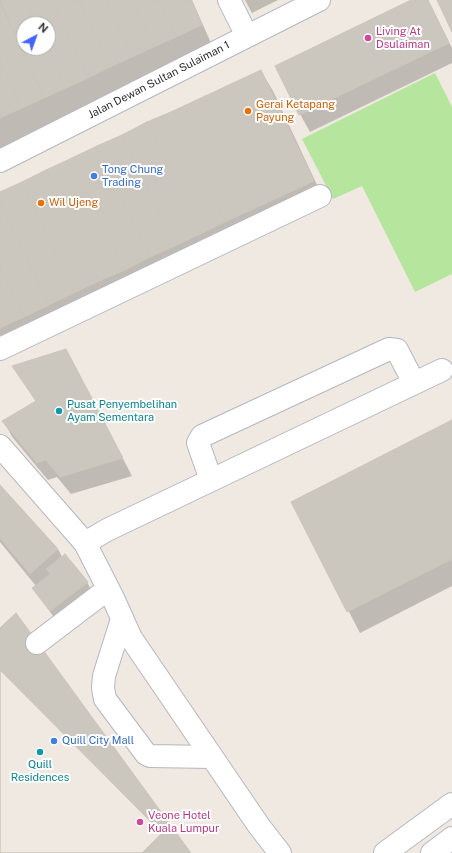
<!DOCTYPE html>
<html>
<head>
<meta charset="utf-8">
<style>
  body { margin:0 }
  #map { position:relative; width:452px; height:853px; overflow:hidden; background:#efe9e1; font-family:"Public Sans",sans-serif }
  canvas { display:block }
  .north { position:absolute; left:16px; top:16px; width:40px; height:40px; box-sizing:border-box; background:#fff; border:1px solid #ababab; border-radius:50%; rotate:41deg; font-size:11px; font-weight:700; line-height:16px; text-align:center; color:#2e2e2e }
  .north::after { content:''; display:block; margin:auto; width:14px; height:18px; background:#4264fb; clip-path:polygon(50% 0,100% 100%,50% 72%,0 100%) }
</style>
</head>
<body>
<div id="map">
<canvas width="452" height="853"></canvas>
<div class="north">N</div>
</div>
<script>
const g = document.querySelector('canvas').getContext('2d');
g.lineJoin = 'round';
function fill(path, color) {
  g.fillStyle = color;
  g.fill(path, 'evenodd');
}
function shape(rows) {
  const path = new Path2D();
  for (const r of rows) {
    path.moveTo(r[0], r[1]);
    for (let i = 2; i < r.length; i += 2) path.lineTo(r[i], r[i + 1]);
  }
  return path;
}
function stroke(path, color, width, dash) {
  g.strokeStyle = color;
  g.lineWidth = width;
  g.lineCap = dash ? 'butt' : 'round';
  g.setLineDash(dash || []);
  g.stroke(path);
}
function drawText(font, color, halo, rows, align = 'center') {
  g.font = font + ' "Public Sans",sans-serif';
  g.lineWidth = 4;
  g.setLineDash([]);
  g.textBaseline = 'middle';
  g.strokeStyle = halo;
  g.fillStyle = color;
  for (const [text, x, y, turn = 0] of rows) {
    g.save();
    g.translate(x, y);
    g.rotate((+turn || 0) * Math.PI / 180);
    g.textAlign = isNaN(turn) ? turn : align;
    if (halo) g.strokeText(text, 0, 0);
    g.fillText(text, 0, 0);
    g.restore();
  }
}
fill(shape([
  [435,73,452,107,452,274,415,292,362,186,333,199,302,139]
]), '#b6e59e');
fill(shape([
  [0,0,192,0,211,43,186,55,189,61,0,148],
  [24,24,48,24,48,48,24,48],
  [245,0,278,0,252,13],
  [414,0,428,0,452,48,452,63,310,132,300,114],
  [261,71,273,91,325,202,0,358,0,193],
  [14,367,76,368,132,476,71,494,57,477,48,480,13,438,3,421,36,402],
  [452,421,452,586,360,633,292,502],
  [0,487,58,549,62,557,87,582,94,595,58,623,33,588,36,586,0,542]
]), '#0003');
const building = shape([
  [0,0,25,0,36,24,24,24,24,48,48,48,66,88,44,98,0,0],
  [25,0,52,0,88,78,66,88,48,48,48,24,36,24,25,0],
  [52,0,79,0,110,67,88,78,52,0],
  [79,0,105,0,132,57,110,67,79,0],
  [105,0,132,0,154,47,132,57,105,0],
  [132,0,159,0,176,37,154,47,132,0],
  [159,0,191,0,202,25,176,37,159,0],
  [411,0,428,0,449,43,299,115,275,66,411,0],
  [437,0,452,0,452,32,437,0],
  [0,3,44,98,22,108,0,61,0,3],
  [0,61,22,108,0,118,0,61],
  [261,70,314,181,225,222,173,111,261,70],
  [173,111,225,222,200,234,147,122,173,111],
  [147,122,200,234,175,246,122,135,147,122],
  [122,135,175,246,150,257,97,146,122,135],
  [97,146,150,257,125,270,72,158,97,146],
  [72,158,125,270,99,281,46,170,72,158],
  [46,170,99,281,74,293,22,182,46,170],
  [22,182,74,293,49,305,0,202,0,192,22,182],
  [0,202,49,305,24,317,0,267,0,202],
  [0,267,24,317,0,328,0,267],
  [66,349,123,458,60,477,46,460,37,463,2,421,36,401,12,366,66,349],
  [452,420,452,559,347,612,291,502,452,420],
  [0,485,58,549,30,574,0,538,0,485],
  [65,554,88,582,50,611,32,588,50,574,46,569,65,554],
  [16,613,191,853,0,853,0,628,16,613],
  [0,670,162,833,142,853,0,853,0,670]
]);
fill(building, '#cbc7bf');
stroke(building, '#cbc5ba', 1);
const minor = shape([
  [229,0,247,36],
  [0,161,319,0],
  [0,349,320,196],
  [0,446,85,543,113,598,131,638,259,826,280,853],
  [211,480,198,443,202,436,389,349,397,350,414,383],
  [85,543,107,530,442,370],
  [122,619,104,676,103,688,105,699,146,754,150,756,212,757],
  [37,643,108,589],
  [385,853,452,804],
  [432,853,452,838]
]);
stroke(minor, '#b4b7c1', 24);
stroke(minor, '#fff', 22);
for (const [x, y, r, color] of [
  [368,38,4,"#d1479c"],
  [248,111,4,"#e8710a"],
  [94,176,4,"#3f7fe0"],
  [41,203,4,"#e8710a"],
  [59,411,4,"#0f9aa8"],
  [54,741,4,"#3f7fe0"],
  [40,752,4,"#0f9aa8"],
  [140,822,4,"#d1479c"]
]) {
  const dot = new Path2D();
  dot.arc(x, y, r, 0, 2 * Math.PI);
  g.fillStyle = color;
  g.fill(dot);
  stroke(dot, '#fff', 1.5);
}
drawText('11px', '#b23c85', '#fff', [
  ["Living At",376,32],
  ["Dsulaiman",376,45],
  ["Veone Hotel",148,816],
  ["Kuala Lumpur",148,829]
], 'left');
drawText('11px', '#2e2e2e', '#fff', [
  ["Jalan Dewan Sultan Sulaiman 1",159,80,-27]
]);
drawText('11px', '#c56008', '#fff', [
  ["Gerai Ketapang",256,105],
  ["Payung",256,118],
  ["Wil Ujeng",49,203]
], 'left');
drawText('11px', '#366cbe', '#fff', [
  ["Tong Chung",102,170],
  ["Trading",102,183],
  ["Quill City Mall",62,741]
], 'left');
drawText('11px', '#0d838f', '#fff', [
  ["Pusat Penyembelihan",67,405],
  ["Ayam Sementara",67,418],
  ["Quill",40,765,"center"],
  ["Residences",40,778,"center"]
], 'left');
</script>
</body>
</html>
